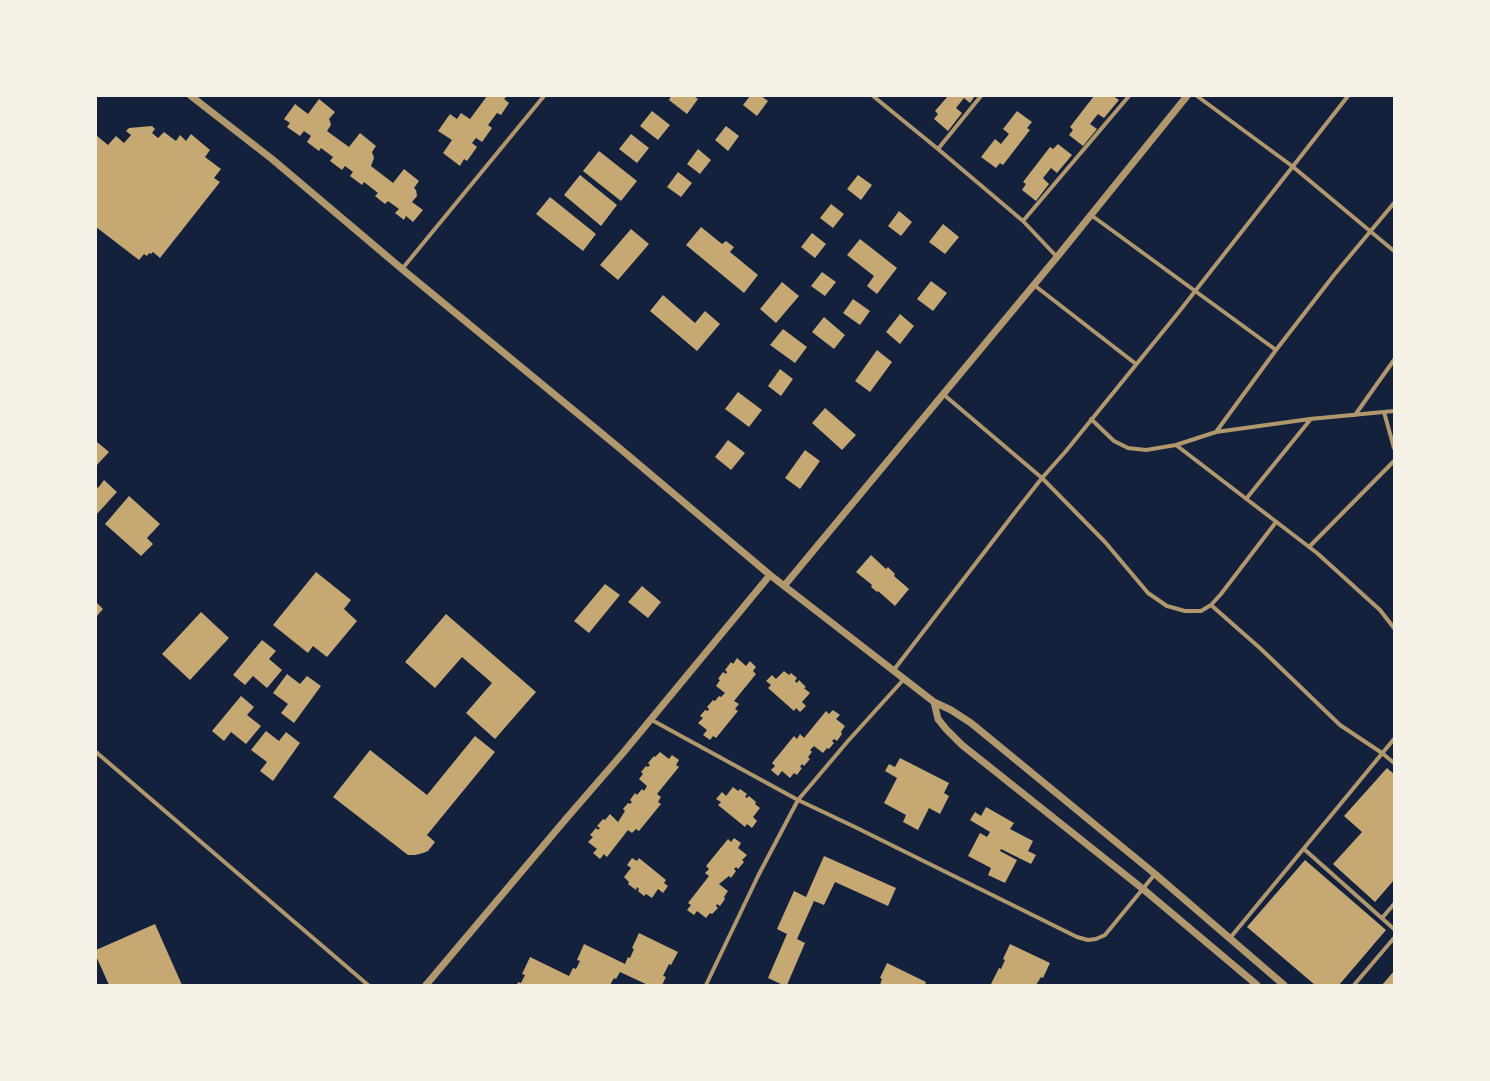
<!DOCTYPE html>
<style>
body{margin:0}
#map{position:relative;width:1490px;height:1081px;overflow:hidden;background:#14213d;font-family:"PT Sans Narrow",sans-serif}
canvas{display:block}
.frame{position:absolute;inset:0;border:97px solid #f6f1e7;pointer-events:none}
</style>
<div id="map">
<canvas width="1490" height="1081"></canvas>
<div class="frame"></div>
</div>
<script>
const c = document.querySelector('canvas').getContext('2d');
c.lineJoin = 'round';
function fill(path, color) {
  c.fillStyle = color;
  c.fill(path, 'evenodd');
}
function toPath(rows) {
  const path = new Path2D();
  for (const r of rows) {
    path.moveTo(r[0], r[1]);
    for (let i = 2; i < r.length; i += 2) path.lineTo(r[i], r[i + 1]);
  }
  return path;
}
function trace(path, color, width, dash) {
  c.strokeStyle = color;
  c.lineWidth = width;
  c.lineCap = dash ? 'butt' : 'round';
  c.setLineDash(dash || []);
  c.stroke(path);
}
fill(toPath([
 [487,96,507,96,504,99,509,103,501,115,497,113,488,125,492,128,482,142,476,138,472,143,477,147,467,161,464,159,460,166,443,153,452,140,438,131,450,114,457,119,461,113,470,119],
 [671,96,694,96,698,99,687,114,669,100],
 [750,96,761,96,768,101,757,116,743,105],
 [948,96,975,96,970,103,964,98,956,108,962,113,948,131,934,119,938,114,935,111],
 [1094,96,1113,96,1119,100,1104,118,1098,114,1090,124,1097,129,1083,146,1069,135,1073,130,1070,127],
 [319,99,335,112,329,119,330,121,331,125,327,131,349,147,360,133,376,146,372,152,374,158,371,166,393,183,404,169,419,181,414,188,416,190,417,196,412,202,423,210,413,222,406,216,404,220,395,213,399,209,388,201,385,204,375,196,378,193,364,182,362,185,350,176,353,172,345,166,342,170,330,161,333,157,321,148,319,151,307,142,311,136,304,131,300,136,287,127,290,123,284,119,295,104,308,114],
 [652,111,670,125,658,140,640,126],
 [1017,111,1032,122,1027,128,1030,130,1003,165,1000,163,996,168,981,157,995,139,1001,144,1009,134,1003,129],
 [152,126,155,129,152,133,158,138,164,132,176,141,180,135,186,141,191,134,210,150,205,157,221,169,214,178,220,182,160,258,153,252,151,254,149,253,147,256,144,254,139,260,96,227,96,135,108,145,116,136,124,143,131,135,126,131,129,128],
 [726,126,739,136,728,151,715,140],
 [631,134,649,148,637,163,619,149],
 [1058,144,1072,155,1057,173,1051,168,1043,178,1049,184,1036,201,1022,190,1026,184,1023,182,1050,147,1053,149],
 [698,149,711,160,700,174,687,164],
 [599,151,637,181,621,201,583,171],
 [678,172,692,183,681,197,667,187],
 [580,175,617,205,601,226,564,195],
 [858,175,872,185,861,200,847,189],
 [550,197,596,234,583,251,536,214],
 [831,204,844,214,833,228,820,218],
 [899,211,912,222,901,236,888,226],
 [943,224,959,237,945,254,929,242],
 [701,227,722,244,726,241,734,247,730,252,758,275,744,293,686,245],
 [631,229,649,244,618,280,600,265],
 [812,233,826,244,815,258,801,247],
 [860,239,897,268,877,294,867,286,874,276,847,255],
 [822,272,836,282,825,296,811,286],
 [931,281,947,293,933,311,917,299],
 [782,282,799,296,776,323,760,309],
 [663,295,695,323,705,311,720,324,697,351,650,311],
 [853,299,870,311,860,325,843,313],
 [900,314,914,326,900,344,886,332],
 [824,317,845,335,834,349,812,332],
 [783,329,807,347,795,363,770,345],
 [877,350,892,362,870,392,855,381],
 [780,369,793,379,781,396,768,386],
 [738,392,762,410,749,427,725,409],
 [825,408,856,435,842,450,812,423],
 [728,440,745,453,731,470,715,457],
 [97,442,109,452,96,466,96,443],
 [805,450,820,461,800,489,785,478],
 [104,480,117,492,96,515,96,486,98,488],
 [129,496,160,524,147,538,153,544,141,556,105,524],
 [871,555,886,569,888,567,895,574,894,576,909,589,895,606,878,591,877,592,871,587,872,585,856,572],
 [316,572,351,600,344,609,357,621,327,657,313,646,308,653,273,625],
 [605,584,620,595,589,633,574,621],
 [642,586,661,602,648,618,628,602],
 [96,602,103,609,96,617],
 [201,612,229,638,190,680,162,654],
 [446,614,536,692,495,739,466,713,492,683,462,657,435,688,405,662],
 [262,640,276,651,269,659,282,670,267,688,253,676,245,685,233,675],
 [737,658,746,666,750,661,756,667,753,671,756,674,734,701,739,704,735,709,738,711,716,738,713,736,710,740,703,735,707,730,698,723,703,718,700,716,705,710,708,711,709,709,707,707,713,700,715,701,719,696,721,697,725,693,716,686,720,680,718,679,723,672,726,674,727,672,725,670,731,662,733,664],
 [784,671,789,675,791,673,797,678,795,681,797,683,799,680,806,687,804,688,810,693,802,702,806,706,800,712,796,708,794,711,768,688,771,685,766,681,772,675,776,679],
 [287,674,300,684,307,676,321,686,294,723,281,713,288,704,273,693],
 [241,696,254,707,247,715,261,726,246,744,231,732,224,741,212,731],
 [833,710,840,715,836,719,845,726,841,732,842,734,837,741,834,739,832,741,834,743,829,749,827,748,823,753,814,746,810,750,812,752,808,757,810,759,804,766,802,764,800,767,802,768,797,775,794,773,790,778,782,771,778,776,771,770,775,766,772,763,794,736,797,739,800,734,804,738,826,711,829,714],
 [266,731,279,741,286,732,300,743,273,781,260,771,267,762,251,750],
 [475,736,495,752,427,835,435,842,428,851,423,853,415,855,408,855,333,797,370,750,427,795],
 [660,752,669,759,672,755,679,760,676,765,679,767,657,794,661,797,658,802,661,804,639,831,636,829,632,833,628,830,607,857,604,854,600,859,593,853,597,849,588,842,593,837,590,835,596,828,598,830,600,828,597,826,603,819,605,820,610,814,618,822,625,811,623,809,628,803,630,804,632,802,630,800,635,793,637,795,642,789,644,791,647,786,639,779,643,774,641,772,646,766,648,767,650,765,648,763,654,756,655,757],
 [900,758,949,783,944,793,949,796,940,814,929,808,918,830,903,822,906,815,884,803,897,778,885,771,889,764,895,767],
 [1387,768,1394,774,1394,880,1375,902,1333,864,1362,832,1344,816],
 [733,787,738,791,740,789,747,794,745,797,747,798,749,796,756,802,755,804,760,808,753,817,757,821,752,828,747,824,745,827,718,805,721,802,716,799,722,792,726,796],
 [986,807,1014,823,1010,829,1033,841,1028,851,1036,855,1031,864,1001,849,1000,851,1017,860,1005,883,988,875,991,868,968,856,980,833,987,837,990,832,970,820,975,812,981,816],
 [734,838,741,843,738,848,747,855,742,860,744,862,738,869,736,867,734,869,736,871,731,878,729,876,719,884,728,891,724,897,725,899,720,906,717,904,716,906,718,908,712,914,710,913,706,918,697,911,694,915,687,910,691,905,688,903,709,876,705,873,709,869,706,866,728,839,731,842],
 [824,856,896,888,888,906,835,882,824,905,814,901,797,939,805,943,787,985,783,985,768,978,787,934,777,929,794,891,806,897],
 [632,858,637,861,639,858,666,880,664,883,668,886,663,893,658,889,652,898,646,894,644,896,638,891,639,889,637,887,636,890,628,884,629,882,624,877,631,868,627,865],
 [1305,860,1386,930,1339,985,1315,985,1247,927],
 [155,924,182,985,109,985,96,956,96,950],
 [639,933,678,952,671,965,669,964,663,976,666,977,662,985,648,985,620,972,616,979,614,978,610,985,517,985,518,982,521,983,525,975,522,974,530,957,569,976,573,968,576,969,580,961,577,960,584,944,625,964,628,957,630,958,634,949,632,948],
 [1010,944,1050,963,1043,978,1041,977,1036,985,991,984,999,968,1001,969,1005,960,1003,959],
 [887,963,926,982,925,985,880,985,882,979,880,978],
 [1394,971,1394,985,1382,985]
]), '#c6a872');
trace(toPath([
 [873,96,938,149,1023,221,1057,257],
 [1197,96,1292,166,1394,251],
 [938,149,981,96],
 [1091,215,1276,350],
 [1023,221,1129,96],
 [402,269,544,96],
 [1034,285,1136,364],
 [943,394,1042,478,1105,542,1148,593,1167,606,1185,611,1201,611,1211,605,1221,594,1276,522],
 [1384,412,1394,448],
 [1355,415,1394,360],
 [1091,419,1114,441,1128,448,1146,450,1176,445,1216,432,1276,350,1334,275,1394,203],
 [1216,432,1310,419,1394,411],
 [1176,445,1317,553,1380,610,1394,628],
 [1246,499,1310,420],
 [1309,547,1394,461],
 [1211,605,1261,649,1340,725,1382,753,1394,763],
 [893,671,1016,511,1042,478,1066,451,1178,313,1348,96],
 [650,719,798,800,855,827,1077,937,1088,940,1096,939,1105,935,1155,874],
 [96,752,368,985],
 [1304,849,1394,929],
 [1382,918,1394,904],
 [1230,938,1394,739],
 [706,985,758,876,798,800,848,741,904,679],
 [1354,985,1394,938]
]), '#b1986c', 4);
trace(toPath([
 [191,96,272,159,402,269,617,446,770,575,934,702,951,710,971,723,1155,874,1284,985],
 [784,586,1057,257,1187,96],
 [934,702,938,719,946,729,962,745,1143,889,1257,985],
 [426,985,565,820,623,753,770,575]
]), '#b1986c', 7);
</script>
